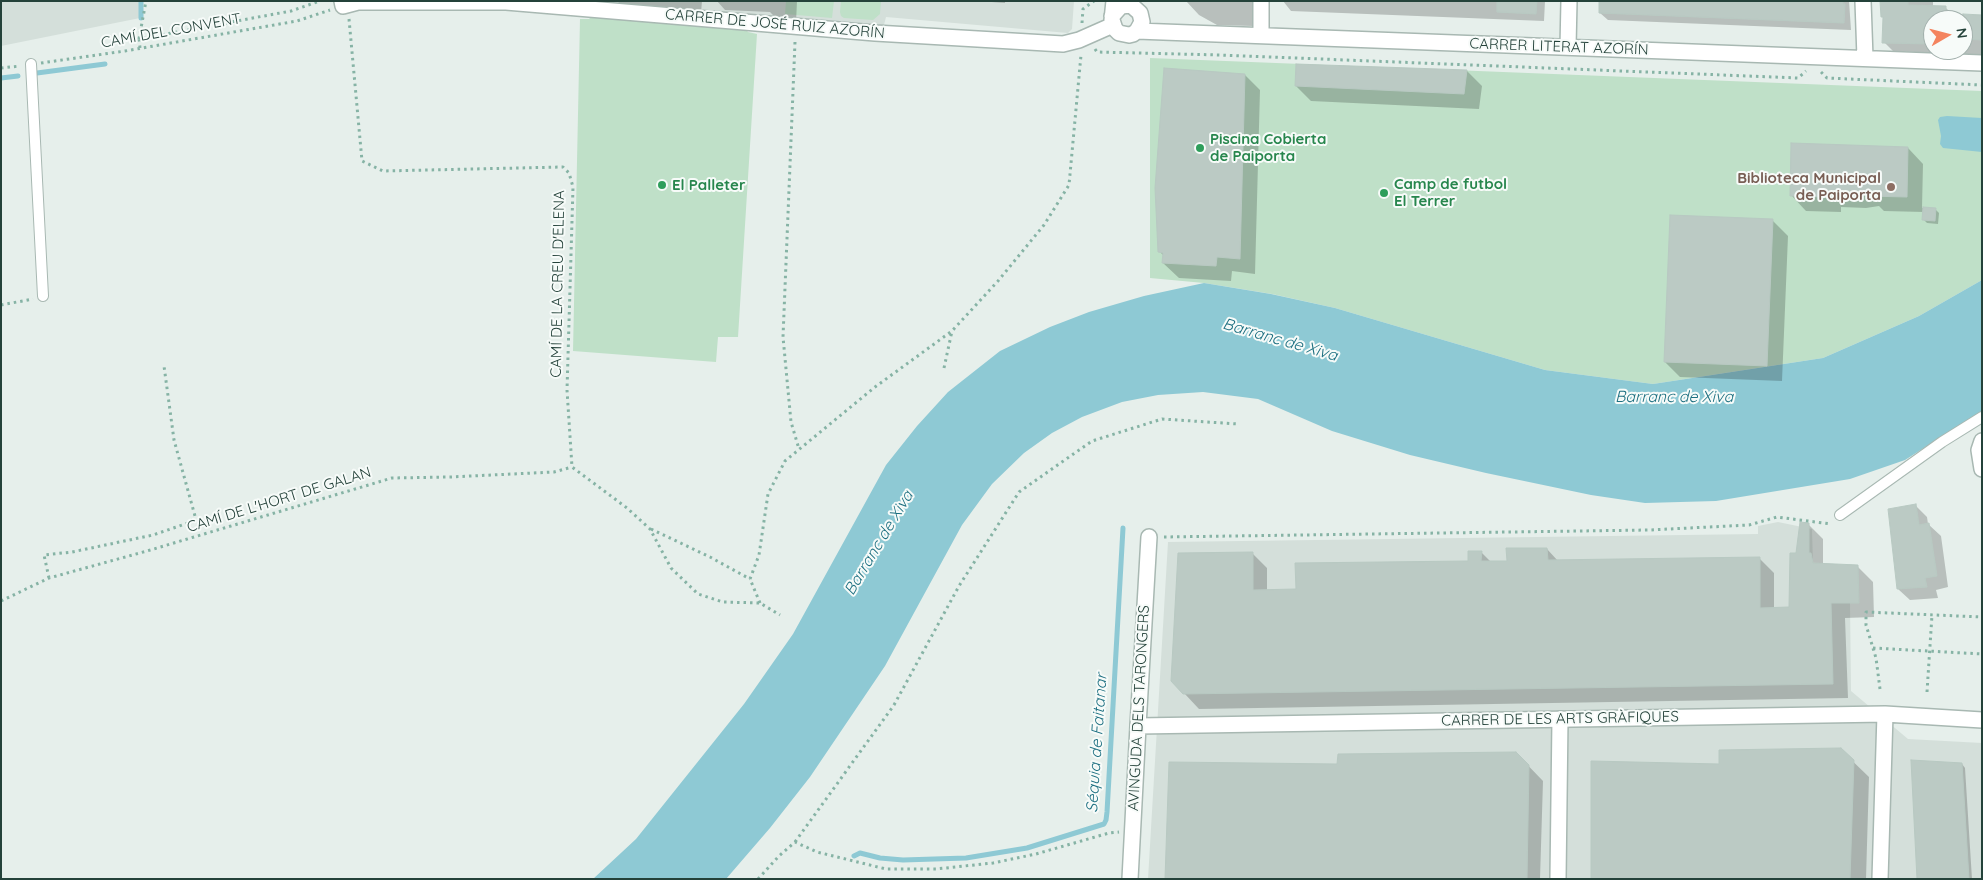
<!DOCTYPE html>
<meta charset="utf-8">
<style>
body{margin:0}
#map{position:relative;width:1983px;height:880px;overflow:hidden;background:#e6efeb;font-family:Quicksand,sans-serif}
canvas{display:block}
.frame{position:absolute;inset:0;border:2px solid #24423a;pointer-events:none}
.north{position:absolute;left:1923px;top:10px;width:50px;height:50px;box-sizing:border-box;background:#f7fbf9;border:1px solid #a3b1ad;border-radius:50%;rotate:82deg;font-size:14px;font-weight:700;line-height:20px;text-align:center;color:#24423a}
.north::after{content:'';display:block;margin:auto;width:18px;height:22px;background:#f4845f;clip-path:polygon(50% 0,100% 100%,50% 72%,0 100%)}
</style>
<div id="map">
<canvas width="1983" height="880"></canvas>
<div class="frame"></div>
<div class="north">N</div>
</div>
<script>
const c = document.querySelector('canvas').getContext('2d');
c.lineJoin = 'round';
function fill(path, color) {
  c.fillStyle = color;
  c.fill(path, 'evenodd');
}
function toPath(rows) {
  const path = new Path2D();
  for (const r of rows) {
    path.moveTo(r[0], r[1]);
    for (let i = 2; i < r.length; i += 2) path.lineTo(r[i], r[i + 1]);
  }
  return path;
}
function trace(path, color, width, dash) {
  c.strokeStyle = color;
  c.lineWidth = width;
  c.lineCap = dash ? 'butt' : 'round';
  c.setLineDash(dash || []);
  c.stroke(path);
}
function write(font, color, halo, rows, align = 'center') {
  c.font = font + ' Quicksand,sans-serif';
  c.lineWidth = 4;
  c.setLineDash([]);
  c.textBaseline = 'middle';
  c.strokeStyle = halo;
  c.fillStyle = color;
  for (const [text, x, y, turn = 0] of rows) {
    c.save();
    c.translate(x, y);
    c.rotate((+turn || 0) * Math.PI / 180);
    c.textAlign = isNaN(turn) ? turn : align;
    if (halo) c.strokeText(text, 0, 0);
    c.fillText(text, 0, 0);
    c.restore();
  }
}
fill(toPath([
 [1,1,140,1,140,18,1,46],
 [593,1,1074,1,1072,29,1068,33,886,17,884,25],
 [1778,522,1812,529,1813,563,1858,565,1859,603,1850,603,1851,691,1908,739,1982,743,1982,879,1148,879,1168,542,1758,534,1758,526]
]), '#d4dfda');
fill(toPath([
 [786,1,834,1,832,18,785,14],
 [841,1,881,1,880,14,873,20,844,18,841,16,840,12],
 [594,14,744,27,748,32,757,34,738,337,718,337,716,362,573,351,580,19,589,19],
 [1150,58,1982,91,1982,280,1919,316,1823,358,1653,384,1545,370,1335,308,1272,294,1204,283,1150,278]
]), '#bfe0c8');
fill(toPath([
 [1947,116,1982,118,1982,152,1943,148,1940,144,1941,136,1938,120,1940,117],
 [1982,280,1982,411,1905,460,1850,479,1716,501,1645,503,1591,495,1486,473,1410,455,1332,431,1258,399,1203,392,1158,395,1122,402,1082,417,1052,433,1024,453,992,484,962,525,885,666,810,777,770,828,726,879,593,879,636,839,744,704,793,634,886,465,917,426,948,392,1000,351,1050,327,1089,312,1144,296,1204,283,1271,294,1335,308,1545,370,1653,384,1823,358,1919,316]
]), '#8ec9d4');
fill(toPath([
 [617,1,702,1,701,13,625,9],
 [717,1,797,1,796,23,779,21,770,12,725,10],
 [978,1,1005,1,1005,3],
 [1186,1,1254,1,1253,26,1217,25,1199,15],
 [1283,1,1545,1,1544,21,1291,11],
 [1600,1,1849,1,1851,30,1608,20,1600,13],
 [1882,1,1933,1,1933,7,1945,7,1952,14,1982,16,1982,55,1893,51,1884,42,1884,18,1882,16],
 [1933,20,1963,20,1963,50,1933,50],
 [1467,71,1482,86,1479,109,1311,101,1296,86],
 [1245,75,1260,90,1255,274,1232,271,1231,281,1179,278,1163,263,1164,256,1159,251],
 [1908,148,1923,164,1922,208,1935,209,1939,213,1938,224,1927,223,1923,219,1924,212,1884,211,1879,206,1866,208,1841,207,1841,212,1806,211,1791,195],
 [1772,220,1788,236,1782,381,1680,377,1665,362],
 [1915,505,1927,517,1928,524,1941,536,1948,587,1936,590,1938,598,1910,600,1898,589],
 [1808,524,1823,539,1823,565,1858,567,1873,582,1874,617,1845,618,1848,698,1199,709,1184,693,1252,553,1267,568,1267,591,1297,590,1469,563,1481,552,1491,562,1508,562,1547,549,1558,561,1759,558,1774,573,1774,609,1790,609,1797,554],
 [1840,749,1869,777,1866,879,1591,879,1720,765],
 [1516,753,1543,781,1540,879,1166,879,1338,765],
 [1962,764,1965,768,1972,879,1919,879]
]), '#0003');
trace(toPath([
 [141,1,141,18],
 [37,73,105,64],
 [1,78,18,76],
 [854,856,860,853,880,858,903,860,966,858,1027,848,1104,824,1106,820,1107,812,1123,528]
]), '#8ec9d4', 5);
const building = toPath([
 [1497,1,1537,1,1536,14,1497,12,1497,1],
 [1599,1,1843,1,1843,4,1845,4,1844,23,1599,13,1599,1],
 [1880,1,1908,1,1908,5,1946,6,1946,20,1933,20,1933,44,1882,43,1883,17,1881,17,1880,1],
 [1963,14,1982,15,1982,40,1963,39,1963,14],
 [1296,64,1467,70,1464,94,1295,86,1296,64],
 [1164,68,1245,74,1240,259,1217,257,1216,266,1162,263,1163,253,1158,252,1155,188,1164,68],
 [1791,143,1908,147,1907,197,1867,196,1867,191,1850,193,1826,192,1826,197,1790,196,1791,143],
 [1923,207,1936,208,1935,221,1922,220,1923,207],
 [1670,215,1773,219,1767,366,1664,362,1670,215],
 [1916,504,1919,525,1929,523,1937,576,1925,578,1927,587,1897,589,1888,509,1916,504],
 [1800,522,1809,523,1809,553,1811,553,1813,563,1858,565,1859,603,1831,603,1833,684,1183,694,1171,681,1178,553,1253,552,1253,590,1296,589,1295,563,1468,561,1468,551,1482,551,1481,561,1507,561,1506,548,1547,548,1548,560,1760,557,1760,608,1789,607,1790,553,1796,553,1800,522],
 [1841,748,1854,760,1850,879,1591,879,1591,761,1719,764,1719,750,1841,748],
 [1516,752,1529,765,1527,879,1165,879,1169,762,1337,764,1338,754,1516,752],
 [1911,760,1962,763,1969,879,1917,879,1911,760]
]);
fill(building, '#bbcac4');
trace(building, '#b8c9c2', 1);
const service = toPath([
 [31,64,43,296],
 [1840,515,1942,442,1982,417]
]);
const minor = toPath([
 [342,1,343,6,358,2,506,2,875,33,1063,44,1079,40,1113,25],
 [1261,1,1261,35],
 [1863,1,1865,58],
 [1112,16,1121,6,1131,5,1140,13,1142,22,1137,31,1133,34,1129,35,1119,33,1115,29,1112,20,1114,1],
 [1137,31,1982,63],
 [1568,47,1569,1],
 [1982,441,1979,450,1982,469],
 [1138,726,1149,537],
 [1558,879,1560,719]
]);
const tertiary = toPath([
 [1130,879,1138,726,1885,714,1982,720],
 [1880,879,1885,714]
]);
trace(service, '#a8b8b2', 12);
trace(minor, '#a8b8b2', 18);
trace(tertiary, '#a8b8b2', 18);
trace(toPath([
 [349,19,362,161,383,171,563,167,569,173,573,187,567,390,572,467,627,508,650,529,671,568,698,594,723,602,760,603,780,615],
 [1082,23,1083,9,1094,1],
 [139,39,146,1],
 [795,42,783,337,791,422,799,449],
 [140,48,139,39,291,11,320,1],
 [1095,49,1097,52,1220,55,1798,78,1806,71],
 [41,63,125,51,297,21,330,10],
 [1,68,20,66],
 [1821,72,1827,78,1982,85],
 [1,305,33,299],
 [944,368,952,331],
 [651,529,710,557,750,579],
 [1164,537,1649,530,1749,525,1777,517,1831,524],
 [49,578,44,555,72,552,153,535,191,522,195,516,174,440,164,366],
 [1,601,49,578,147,551,392,478,450,477,554,472,572,467],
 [760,603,750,579,759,555,768,494,785,461,875,387,952,331,998,281,1044,225,1069,185,1081,55],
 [1873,648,1982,654],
 [1880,689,1876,658,1866,625,1866,612,1982,617],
 [1927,692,1932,615],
 [795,842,894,705,959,586,1019,492,1092,441,1162,419,1238,424],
 [758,879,779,856,795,842,817,852,886,869,936,869,993,863,1036,854,1109,833,1119,832]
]), '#86b3a5', 3, [2.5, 4]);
trace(service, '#fff', 10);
trace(minor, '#fff', 15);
trace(tertiary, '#fff', 15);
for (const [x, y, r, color] of [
 [1200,148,5,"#2e9e5b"],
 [662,185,5,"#2e9e5b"],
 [1891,187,5,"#8d6e63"],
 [1384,193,5,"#2e9e5b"]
]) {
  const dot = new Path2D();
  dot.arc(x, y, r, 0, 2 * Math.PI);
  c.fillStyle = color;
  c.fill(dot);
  trace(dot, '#f7fbf9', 2);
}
write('15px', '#24423a', '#f7fbf9', [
 ["CARRER DE JOSÉ RUIZ AZORÍN",775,24,5],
 ["CAMÍ DEL CONVENT",171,31,-10],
 ["CARRER LITERAT AZORÍN",1559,47,2],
 ["CAMÍ DE LA CREU D'ELENA",558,284,-89],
 ["CAMÍ DE L'HORT DE GALAN",279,500,-17],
 ["AVINGUDA DELS TARONGERS",1139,708,-87],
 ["CARRER DE LES ARTS GRÀFIQUES",1560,719,-1]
]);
write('bold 15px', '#27864d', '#f7fbf9', [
 ["Piscina Cobierta",1210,139],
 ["de Paiporta",1210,156],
 ["Camp de futbol",1394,184],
 ["El Terrer",1394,201],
 ["El Palleter",672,185]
], 'left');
write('bold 15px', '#785e54', '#f7fbf9', [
 ["Biblioteca Municipal",1881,178],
 ["de Paiporta",1881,195]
], 'right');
write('italic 16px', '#1c6f80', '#f7fbf9', [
 ["Barranc de Xiva",1280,340,16],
 ["Barranc de Xiva",1674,397],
 ["Barranc de Xiva",879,543,-59],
 ["Séquia de Faitanar",1097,743,-86]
]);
</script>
